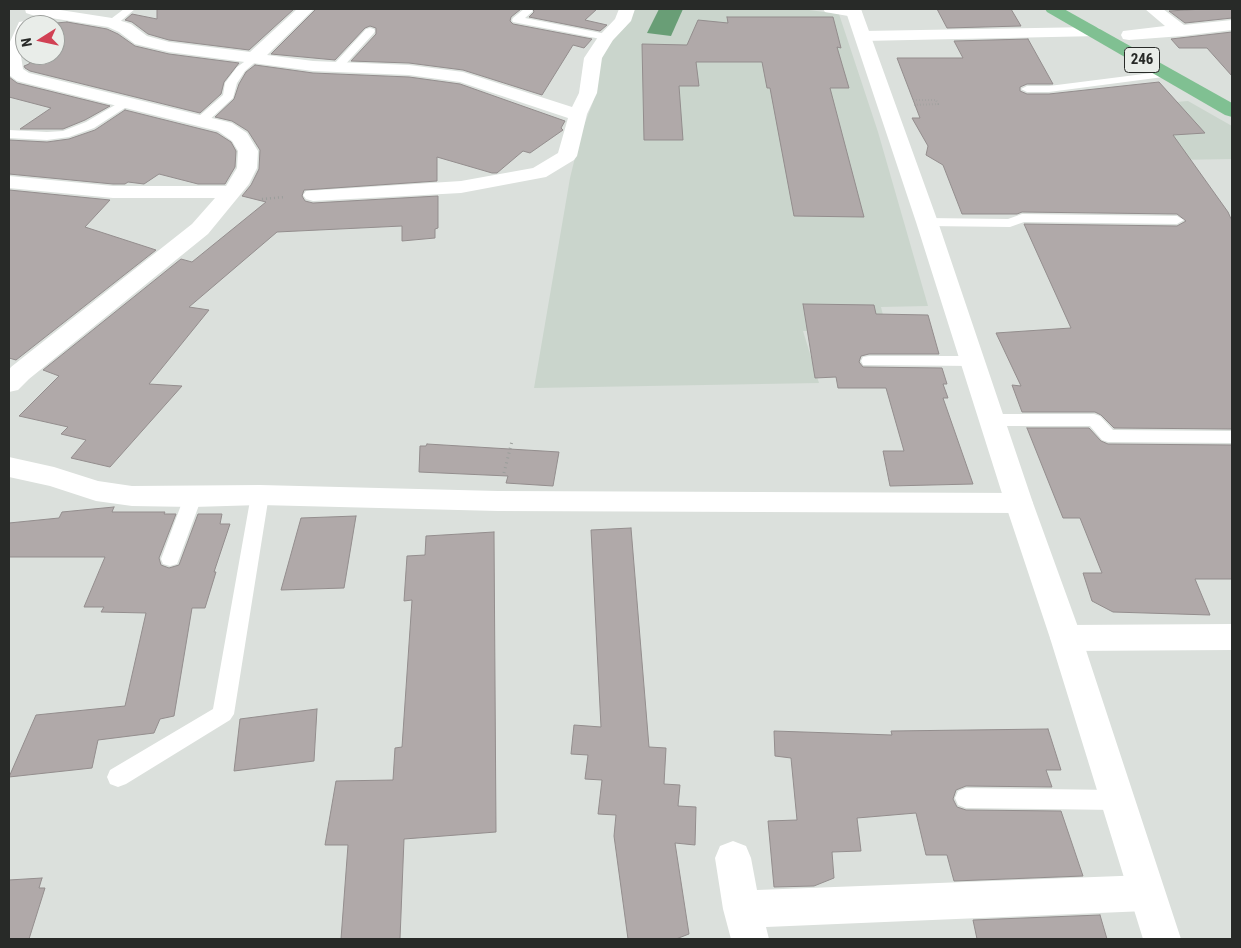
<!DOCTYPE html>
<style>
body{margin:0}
#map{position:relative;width:1241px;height:948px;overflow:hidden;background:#dbe0dc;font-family:"Roboto Condensed",sans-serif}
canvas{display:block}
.frame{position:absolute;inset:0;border:10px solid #282a28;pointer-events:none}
.north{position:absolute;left:15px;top:15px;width:50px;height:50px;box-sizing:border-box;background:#e9ede9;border:1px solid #9c9f9c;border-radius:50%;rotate:260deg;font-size:14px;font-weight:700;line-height:20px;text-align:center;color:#282a28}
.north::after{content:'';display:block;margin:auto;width:18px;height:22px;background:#d14154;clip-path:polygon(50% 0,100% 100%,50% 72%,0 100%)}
</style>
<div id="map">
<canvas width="1241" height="948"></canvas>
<div class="frame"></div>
<div class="north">N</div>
</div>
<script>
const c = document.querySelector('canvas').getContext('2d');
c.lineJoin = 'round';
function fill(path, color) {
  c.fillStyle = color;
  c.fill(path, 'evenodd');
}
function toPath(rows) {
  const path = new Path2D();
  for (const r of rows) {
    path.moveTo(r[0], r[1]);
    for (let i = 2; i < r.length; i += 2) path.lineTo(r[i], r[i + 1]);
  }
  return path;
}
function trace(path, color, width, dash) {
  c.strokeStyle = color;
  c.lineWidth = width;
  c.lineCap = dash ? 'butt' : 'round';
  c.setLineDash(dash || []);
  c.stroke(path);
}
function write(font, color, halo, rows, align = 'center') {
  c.font = font + ' "Roboto Condensed",sans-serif';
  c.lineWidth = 4;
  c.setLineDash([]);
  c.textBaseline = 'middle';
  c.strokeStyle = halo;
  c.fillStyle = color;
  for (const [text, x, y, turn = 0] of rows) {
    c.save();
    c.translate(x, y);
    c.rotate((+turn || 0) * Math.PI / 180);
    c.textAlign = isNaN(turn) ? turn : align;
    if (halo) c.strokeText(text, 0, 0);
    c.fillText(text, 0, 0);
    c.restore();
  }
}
fill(toPath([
 [635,9,802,9,839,14,878,132,928,306,881,307,887,331,803,331,819,383,534,388,570,178,581,133,593,102,597,85,596,75,604,50,626,26],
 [1188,101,1232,126,1232,159,1174,160,1115,107]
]), '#cad5cc');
fill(toPath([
 [659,9,683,9,671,36,647,33]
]), '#699e76');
const building = toPath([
 [157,9,294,9,249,50,169,40,148,34,132,22,125,20,132,14,157,19,157,9],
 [316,9,521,9,511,17,510,21,513,24,592,39,584,48,573,45,542,95,463,70,409,63,351,61,376,34,376,28,370,26,365,28,335,60,271,54,316,9],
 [533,9,597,9,585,20,607,25,600,31,529,17,534,12,533,9],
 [937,9,1011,9,1021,26,947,28,937,9],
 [1204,9,1232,9,1232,18,1185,23,1169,11,1204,9],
 [727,17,833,17,841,48,837,47,849,88,830,88,864,217,794,216,770,88,767,88,762,62,696,62,699,86,679,86,683,140,644,140,642,44,687,45,698,20,728,23,727,17],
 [67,22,107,29,118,34,135,46,169,54,239,63,224,82,221,94,200,113,30,71,25,68,24,66,29,64,33,55,55,55,55,25,46,24,67,22],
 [1232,32,1232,76,1207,48,1179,48,1171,39,1232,32],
 [1028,39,1053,84,1027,84,1020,87,1020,91,1027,94,1049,94,1159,82,1205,133,1173,135,1228,212,1232,221,1232,429,1114,428,1101,415,1095,412,1022,412,1012,385,1021,386,996,333,1071,328,1024,224,1177,226,1186,221,1177,214,1022,212,1017,214,962,214,943,165,926,155,928,146,912,118,920,118,897,58,963,58,954,41,1028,39],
 [255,65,313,73,409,77,460,84,565,121,561,128,563,130,530,153,523,151,497,173,492,173,437,157,437,181,304,190,302,196,305,201,313,203,438,196,438,228,435,229,435,238,402,241,402,226,277,232,189,307,209,310,149,384,182,386,110,467,71,458,86,440,61,434,68,427,19,416,59,376,43,370,181,259,192,262,266,202,242,196,251,185,259,169,260,150,248,131,232,121,215,117,234,99,239,84,246,72,255,65],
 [9,77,17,83,110,106,85,120,63,129,20,129,51,108,9,97,9,77],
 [125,110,217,133,231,142,236,151,235,167,225,184,198,184,159,174,144,184,128,182,125,184,113,184,9,174,9,140,47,142,69,139,95,130,125,110],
 [9,190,110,200,85,227,156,250,16,360,9,358,9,190],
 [803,304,874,305,876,314,928,315,939,354,869,354,861,356,859,362,863,367,942,368,947,384,943,384,948,398,943,398,973,484,890,486,883,451,904,451,886,388,838,388,836,377,815,378,803,304],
 [1027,428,1089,428,1101,441,1108,444,1232,445,1232,579,1195,579,1210,615,1113,612,1092,601,1083,573,1102,573,1080,518,1063,518,1027,428],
 [427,444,559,452,553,486,506,483,508,476,419,472,420,446,426,446,427,444],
 [114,507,112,512,165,512,164,514,176,514,159,558,161,565,169,568,179,565,198,514,222,514,220,524,230,524,214,572,216,572,205,608,192,608,174,716,160,719,154,733,98,740,92,768,9,777,36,715,125,706,146,613,101,612,104,607,84,607,105,557,9,557,9,523,59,518,62,512,114,507],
 [356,516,344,588,281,590,301,518,356,516],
 [631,528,649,747,666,748,664,784,680,785,678,806,696,807,695,845,675,843,689,934,676,939,628,939,614,836,616,815,598,814,602,780,585,779,588,755,571,754,574,725,601,727,591,530,631,528],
 [494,532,496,832,404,839,400,939,341,939,348,845,325,845,336,781,393,780,395,748,402,747,412,600,404,601,407,556,425,555,426,536,494,532],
 [317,709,314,761,234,771,240,719,317,709],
 [1048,729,1061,770,1046,770,1052,787,966,786,956,790,953,799,957,807,966,810,1061,811,1083,876,954,881,947,855,926,855,916,813,857,818,861,851,832,852,834,878,814,886,774,887,768,821,797,820,791,758,775,756,774,731,892,735,891,731,1048,729],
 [42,878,39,888,45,888,29,939,9,939,9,880,42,878],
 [1100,915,1107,939,977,939,973,920,1100,915]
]);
fill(building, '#b0a9a9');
trace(building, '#938d8d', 1);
trace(toPath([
 [913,100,936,100,938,104,914,105]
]), '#9a9e9b', 2, [0.5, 2.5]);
trace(toPath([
 [262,199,285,197]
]), '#9a9e9b', 2.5, [1, 3]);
trace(toPath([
 [504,473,512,441]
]), '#9a9e9b', 3, [1, 4]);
fill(toPath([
 [124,9,135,9,116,25,108,25,107,23,108,21,124,9],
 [524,9,531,9,533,11,525,18,606,34,611,37,606,40,513,22,512,20,513,18,524,9],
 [370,28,374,29,375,31,374,33,342,68,334,68,332,66,334,64,366,29,370,28],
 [254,55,260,58,245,71,237,83,233,98,206,123,198,123,196,120,198,117,223,95,225,83,237,67,254,55],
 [1167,71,1173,74,1171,76,1049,92,1027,92,1021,89,1027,86,1049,86,1167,71],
 [127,98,131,100,133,102,131,104,94,128,69,137,47,140,9,138,9,130,47,132,63,131,86,122,127,98],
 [1022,214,1177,216,1184,220,1177,224,1024,222,1010,227,927,226,920,222,927,218,1008,219,1022,214],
 [869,356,973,356,979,357,981,361,979,365,973,366,863,365,861,361,863,357,869,356],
 [993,414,1094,414,1100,416,1113,430,1232,431,1232,443,1108,442,1102,440,1090,426,993,426,987,424,985,420,987,416,993,414],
 [260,489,266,490,269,495,234,714,230,720,126,784,118,787,110,784,107,777,110,770,213,709,251,495,254,490,260,489],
 [193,491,199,492,202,497,179,559,177,564,170,566,163,564,161,559,184,497,187,492,193,491],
 [966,788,1116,790,1124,793,1127,800,1124,807,1116,810,966,808,958,805,955,798,958,791,966,788]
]), '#fff');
fill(toPath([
 [25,9,54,9,112,18,131,24,147,36,169,42,250,52,297,9,314,9,267,55,313,61,409,65,463,72,572,107,579,93,584,58,598,37,615,19,619,9,635,9,631,21,613,40,602,58,597,93,587,114,577,156,574,160,546,177,461,193,313,201,306,199,303,195,306,191,461,181,533,168,558,153,568,118,460,82,409,75,313,71,169,52,135,44,119,32,108,27,32,15,26,13,25,9],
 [823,9,860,9,862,12,860,15,854,17,825,12,823,9],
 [1145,9,1163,9,1184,25,1232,20,1232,30,1182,36,1129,40,1123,39,1121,35,1123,31,1165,26,1145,9],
 [25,21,33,25,25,25,25,46,21,56,23,69,29,73,232,123,247,133,258,151,257,168,249,184,208,234,29,379,18,390,9,392,9,370,11,367,192,224,215,198,113,198,9,188,9,176,113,186,226,186,237,168,238,151,232,141,218,131,17,81,9,75,9,44,19,22,25,21],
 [1093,27,1099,28,1101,32,1099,36,863,41,857,40,855,36,857,32,863,31,1093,27],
 [9,457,54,467,98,481,132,486,260,485,498,491,1019,493,1029,496,1033,503,1029,510,1019,513,498,511,260,505,193,507,132,506,96,501,50,486,9,477,9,457],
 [1232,624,1232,650,1066,651,1055,647,1050,638,1055,629,1066,625,1232,624],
 [733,841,746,846,751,858,757,890,1146,875,1159,880,1165,893,1159,906,1146,911,766,927,769,939,731,939,723,909,715,858,720,846,733,841]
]), '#fff');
fill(toPath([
 [845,9,861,9,938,222,1033,503,1082,638,1181,939,1143,939,1050,638,1005,503,916,222,845,9]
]), '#fff');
fill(toPath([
 [1045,9,1064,9,1232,103,1232,117,1225,115,1047,12,1045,9]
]), '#80c092');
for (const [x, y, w] of [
 [1142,60,35]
]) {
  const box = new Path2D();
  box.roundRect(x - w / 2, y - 12.5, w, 25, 4);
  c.fillStyle = '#e9ede9';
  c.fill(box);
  trace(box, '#282a28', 1);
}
write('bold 15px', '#282a28', null, [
 ["246",1142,60]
]);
</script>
